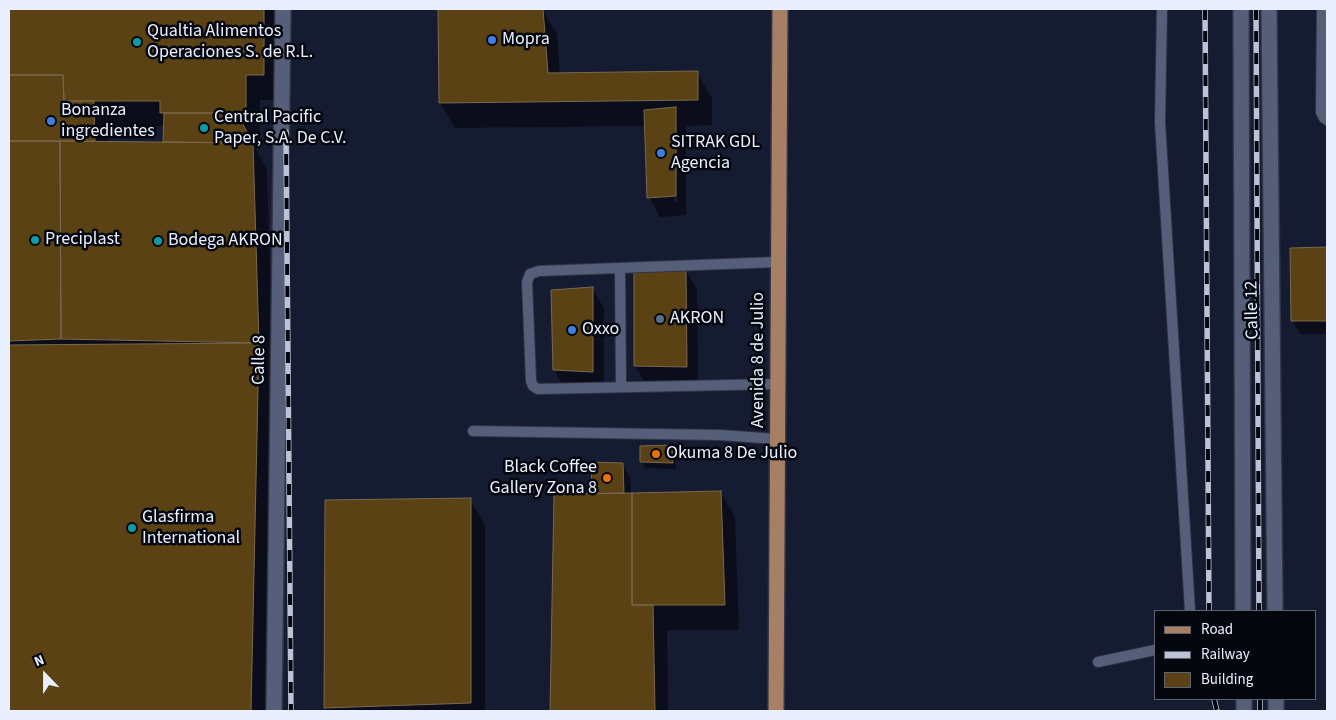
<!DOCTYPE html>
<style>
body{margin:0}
#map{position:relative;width:1336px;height:720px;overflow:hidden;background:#151b31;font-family:"Source Sans 3",sans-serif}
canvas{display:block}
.frame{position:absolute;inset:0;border:10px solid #e9effe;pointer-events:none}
.legend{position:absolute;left:1154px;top:610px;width:162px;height:90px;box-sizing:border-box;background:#05070f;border:1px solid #60646f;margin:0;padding:6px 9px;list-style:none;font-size:15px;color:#e9effe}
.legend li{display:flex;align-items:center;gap:10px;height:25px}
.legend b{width:25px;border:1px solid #60646f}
.north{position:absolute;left:20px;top:650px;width:50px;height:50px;-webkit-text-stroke:4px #05070f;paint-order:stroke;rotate:338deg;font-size:14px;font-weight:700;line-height:20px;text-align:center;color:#e9effe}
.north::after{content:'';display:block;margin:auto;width:18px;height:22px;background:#e9effe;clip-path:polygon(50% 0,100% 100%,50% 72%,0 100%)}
</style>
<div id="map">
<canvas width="1336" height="720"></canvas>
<div class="frame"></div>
<ul class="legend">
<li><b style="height:6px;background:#a77f64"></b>Road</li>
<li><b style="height:6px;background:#bdc3d4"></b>Railway</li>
<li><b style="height:14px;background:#5b4215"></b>Building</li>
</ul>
<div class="north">N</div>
</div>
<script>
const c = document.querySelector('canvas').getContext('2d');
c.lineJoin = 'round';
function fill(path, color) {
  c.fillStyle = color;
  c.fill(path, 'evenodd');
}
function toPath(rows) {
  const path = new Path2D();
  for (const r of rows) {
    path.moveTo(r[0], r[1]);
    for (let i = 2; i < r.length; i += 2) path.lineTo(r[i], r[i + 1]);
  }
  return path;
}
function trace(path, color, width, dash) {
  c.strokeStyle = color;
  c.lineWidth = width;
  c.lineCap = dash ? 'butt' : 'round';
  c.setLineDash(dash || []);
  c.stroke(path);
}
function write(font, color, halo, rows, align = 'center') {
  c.font = font + ' "Source Sans 3",sans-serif';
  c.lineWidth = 5;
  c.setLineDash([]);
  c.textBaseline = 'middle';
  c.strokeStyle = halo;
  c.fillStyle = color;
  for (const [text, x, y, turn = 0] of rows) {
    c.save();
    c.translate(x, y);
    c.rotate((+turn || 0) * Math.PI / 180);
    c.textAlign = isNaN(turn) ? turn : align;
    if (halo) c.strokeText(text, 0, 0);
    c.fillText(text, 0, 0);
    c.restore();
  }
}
fill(toPath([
 [9,9,278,9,278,100,260,100,260,138,250,138,267,170,273,370,265,711,9,711],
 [108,126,165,126,165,143,108,143],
 [439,9,542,9,557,34,560,74,697,73,712,98,712,125,686,126,686,215,660,217,649,197,646,126,455,128,440,103],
 [675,127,677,127,677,202,674,202],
 [1292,249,1327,249,1327,334,1300,334,1292,320],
 [686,270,697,290,698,386,647,386,635,366],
 [592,288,604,308,604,391,565,389,554,370],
 [672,446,675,452,676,469,645,468,642,461],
 [623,464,630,478,631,494,720,492,735,517,739,630,667,630,668,711,551,711,556,496,592,495],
 [470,500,485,525,485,711,327,711,325,708]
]), '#0007');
const building = toPath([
 [9,9,264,9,264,75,246,75,246,113,160,113,160,101,64,101,63,75,9,75,9,9],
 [438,9,543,9,548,73,698,71,698,100,439,103,438,9],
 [9,75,63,75,64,101,94,101,95,141,9,141,9,75],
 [676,107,676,196,647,198,644,110,676,107],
 [164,113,237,113,253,143,163,142,164,113],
 [9,141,60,141,61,339,9,341,9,141],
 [60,141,253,143,259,343,61,339,60,141],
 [1327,247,1327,321,1291,321,1290,248,1327,247],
 [686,269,687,367,634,366,634,271,686,269],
 [593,287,593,372,553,370,551,290,593,287],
 [259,343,251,711,9,711,9,345,259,343],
 [672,445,673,463,640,462,640,446,672,445],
 [592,462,623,463,624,493,591,494,592,462],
 [721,491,725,605,632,605,632,493,721,491],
 [632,493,632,605,653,605,655,711,550,711,554,494,632,493],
 [471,498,471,703,324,708,325,500,471,498]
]);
fill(building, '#5b4215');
trace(building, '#79694f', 1);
const lane = toPath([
 [1162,9,1160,122,1190,611],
 [1322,9,1321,112,1324,118,1327,120],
 [620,268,621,387],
 [778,384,538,389,533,386,531,381,527,282,530,274,539,271,778,262],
 [473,431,720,435,777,439],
 [1098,662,1155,650]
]);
const street = toPath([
 [1241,9,1243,611],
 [1269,9,1275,611],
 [1244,699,1244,711],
 [1276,699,1276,711],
 [274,711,283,9]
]);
const primary = toPath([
 [776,711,780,9]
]);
trace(lane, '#313446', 12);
trace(street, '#313446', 18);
trace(primary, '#313446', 18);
trace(lane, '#565f79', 10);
trace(street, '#565f79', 15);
trace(primary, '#a77f64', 15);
const rail = toPath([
 [1205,9,1209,611],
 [1256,9,1259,611],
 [286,132,291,711],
 [1214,699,1217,711],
 [1260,699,1260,711]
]);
trace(rail, '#bdc3d4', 5.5);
trace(rail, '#05070f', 4, [11]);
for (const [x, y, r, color] of [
 [492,40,5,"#3f7fe0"],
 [137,42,5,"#0f9aa8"],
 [51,121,5,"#3f7fe0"],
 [204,128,5,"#0f9aa8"],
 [661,153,5,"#3f7fe0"],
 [35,240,5,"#0f9aa8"],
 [158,241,5,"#0f9aa8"],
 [660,319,5,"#5c6f8a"],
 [572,330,5,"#3f7fe0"],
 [656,454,5,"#e8710a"],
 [607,478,5,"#e8710a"],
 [132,528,5,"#0f9aa8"]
]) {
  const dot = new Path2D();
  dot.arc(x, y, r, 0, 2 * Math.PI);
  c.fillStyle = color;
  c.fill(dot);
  trace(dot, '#05070f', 2);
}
write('18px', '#e9effe', '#05070f', [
 ["Qualtia Alimentos",147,32],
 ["Operaciones S. de R.L.",147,53],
 ["Mopra",502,40],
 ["Bonanza",61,111],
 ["ingredientes",61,132],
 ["Central Pacific",214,118],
 ["Paper, S.A. De C.V.",214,139],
 ["SITRAK GDL",671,143],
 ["Agencia",671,164],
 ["Preciplast",45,240],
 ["Bodega AKRON",168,241],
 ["AKRON",670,319],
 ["Oxxo",582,330],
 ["Okuma 8 De Julio",666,454],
 ["Black Coffee",597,468,"right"],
 ["Gallery Zona 8",597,489,"right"],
 ["Glasfirma",142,518],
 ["International",142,539]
], 'left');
write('18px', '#e9effe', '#05070f', [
 ["Calle 12",1253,310,-91],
 ["Calle 8",260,360,-89],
 ["Avenida 8 de Julio",759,360,-90]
]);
</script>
